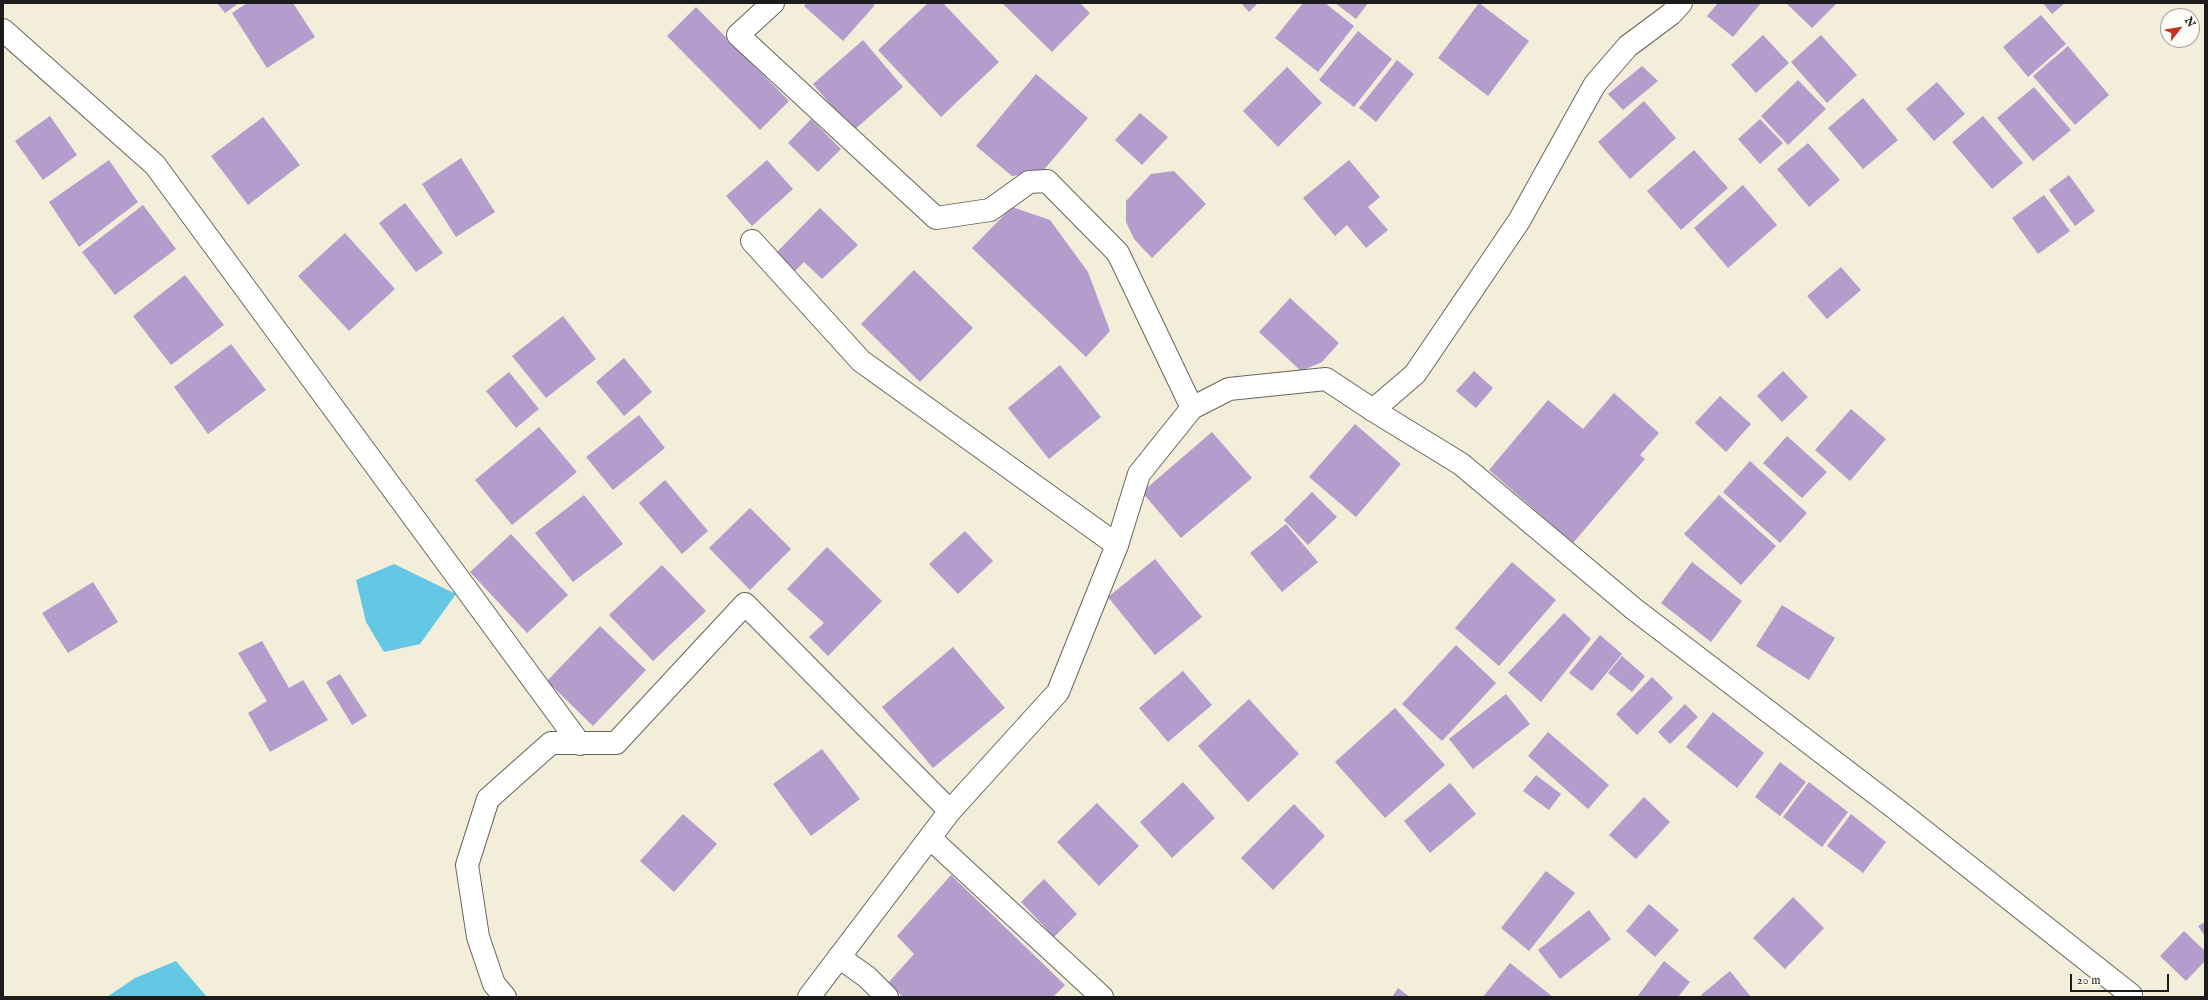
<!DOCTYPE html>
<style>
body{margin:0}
#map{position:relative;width:2208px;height:1000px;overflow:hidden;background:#f2eeda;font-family:"IM FELL English",serif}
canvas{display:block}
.frame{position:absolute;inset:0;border:4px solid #1c1c1c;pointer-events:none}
.north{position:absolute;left:2160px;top:8px;width:40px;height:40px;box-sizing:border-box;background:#fdfcf7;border:1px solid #a3a29f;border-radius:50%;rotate:59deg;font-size:11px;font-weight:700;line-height:16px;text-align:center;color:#1c1c1c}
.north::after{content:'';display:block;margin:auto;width:14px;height:18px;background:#c8321e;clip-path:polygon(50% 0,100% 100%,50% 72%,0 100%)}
.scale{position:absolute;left:2070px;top:974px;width:99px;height:18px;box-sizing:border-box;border:2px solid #1c1c1c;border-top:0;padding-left:5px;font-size:12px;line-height:14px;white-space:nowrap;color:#1c1c1c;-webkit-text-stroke:3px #fdfcf7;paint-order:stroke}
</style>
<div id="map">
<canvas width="2208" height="1000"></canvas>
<div class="frame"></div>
<div class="north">N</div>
<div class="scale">20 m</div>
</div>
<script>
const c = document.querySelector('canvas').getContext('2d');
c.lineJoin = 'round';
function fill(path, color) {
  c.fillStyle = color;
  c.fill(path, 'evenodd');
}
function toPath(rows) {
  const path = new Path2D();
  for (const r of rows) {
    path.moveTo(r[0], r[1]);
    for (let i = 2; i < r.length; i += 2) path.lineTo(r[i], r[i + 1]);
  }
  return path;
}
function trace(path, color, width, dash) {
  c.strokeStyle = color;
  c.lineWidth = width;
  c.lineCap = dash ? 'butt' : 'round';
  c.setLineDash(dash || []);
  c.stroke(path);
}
fill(toPath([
 [394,564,456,594,420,644,384,652,366,622,356,580],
 [176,961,207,997,107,997,135,978]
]), '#64c7e3');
fill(toPath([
 [217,3,239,3,225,13],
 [247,3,293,3,315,37,267,68,232,13],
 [806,3,872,3,875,5,843,41,804,6],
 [928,3,943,3,999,62,941,117,878,50],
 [1002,3,1080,3,1090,13,1052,52],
 [1241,3,1258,3,1249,12],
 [1303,3,1325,3,1354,26,1318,72,1275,38],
 [1335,3,1368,3,1356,19],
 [1479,3,1529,41,1488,96,1438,58],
 [1718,3,1761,3,1733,37,1707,16],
 [1786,3,1837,3,1812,28],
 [2043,3,2065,3,2052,14],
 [696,7,789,101,760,130,667,36],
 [2041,15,2066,44,2028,77,2003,47],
 [1358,31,1392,59,1354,107,1319,80],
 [1763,35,1789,63,1756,93,1731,65],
 [1821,35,1857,75,1827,103,1791,62],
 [863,40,903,87,853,131,813,84],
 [2068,46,2109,95,2075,125,2033,76],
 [1397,60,1414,74,1376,122,1359,108],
 [1642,66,1658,81,1623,110,1608,94],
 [1287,67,1322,103,1278,147,1243,111],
 [1036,74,1088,118,1042,172,1012,176,976,146],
 [1798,80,1826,109,1788,145,1761,116],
 [1937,82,1965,114,1934,141,1906,109],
 [2034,87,2071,130,2033,161,1997,118],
 [1863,98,1898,140,1863,169,1828,128],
 [1644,101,1676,138,1630,179,1598,142],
 [1140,113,1168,137,1142,165,1115,140],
 [50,116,77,155,43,180,15,141],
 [1983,116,2023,163,1992,189,1952,142],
 [263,117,300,165,248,205,211,156],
 [811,119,841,149,818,172,788,143],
 [1760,119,1783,143,1760,164,1738,139],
 [1808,143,1840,180,1809,207,1777,169],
 [1694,150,1728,188,1681,230,1647,191],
 [461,158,495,212,456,237,422,184],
 [109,160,138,202,79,247,49,202],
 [767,160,793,189,752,226,726,196],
 [1349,160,1380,197,1368,207,1388,230,1366,248,1347,225,1335,236,1303,198],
 [1174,171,1206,204,1152,258,1134,239,1126,222,1126,201,1151,174],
 [2069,175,2095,211,2075,226,2049,190],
 [1743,185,1777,225,1728,268,1694,228],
 [2044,195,2070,231,2038,254,2012,218],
 [405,203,443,253,416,272,379,223],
 [143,205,176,249,115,295,82,252],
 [1012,207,1050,220,1088,272,1110,331,1086,357,972,248],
 [820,208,858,245,822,279,804,262,795,271,776,253],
 [345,233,395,289,349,331,298,276],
 [1841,267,1861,290,1827,319,1807,296],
 [914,270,973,328,920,382,861,324],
 [185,275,224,325,171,365,133,316],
 [1290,298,1339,343,1322,362,1301,371,1259,332],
 [563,316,596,359,546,398,512,356],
 [231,344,266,390,208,434,174,387],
 [624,358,652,392,624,416,596,382],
 [1060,365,1101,417,1049,459,1008,408],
 [1474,371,1493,388,1476,408,1456,391],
 [1783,371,1808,397,1782,422,1757,396],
 [509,372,539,409,516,428,486,391],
 [1614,393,1659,433,1640,455,1645,459,1573,543,1489,470,1548,400,1583,429],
 [1720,396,1751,424,1726,452,1695,423],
 [1851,409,1886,439,1850,481,1815,450],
 [639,415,665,448,613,490,586,457],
 [1355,424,1401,464,1356,517,1309,477],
 [539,427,577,472,512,525,475,480],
 [1212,432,1252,478,1181,538,1142,492],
 [1787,436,1827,472,1802,498,1763,463],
 [1750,461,1807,513,1780,543,1723,492],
 [665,480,708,531,682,554,639,503],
 [1312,492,1337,517,1308,545,1284,520],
 [584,495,623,544,573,582,535,533],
 [1719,495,1776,546,1741,585,1684,534],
 [750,508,791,549,750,590,709,548],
 [1286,524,1318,562,1282,592,1250,553],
 [965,531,993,561,958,594,929,564],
 [511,534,568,595,527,633,470,572],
 [827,547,882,601,828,656,809,637,824,623,787,589],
 [1155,559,1202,617,1155,655,1108,597],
 [1512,562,1556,600,1499,666,1455,628],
 [1692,562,1742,601,1711,642,1661,603],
 [662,565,706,611,653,661,609,615],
 [93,582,118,622,68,653,42,613],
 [1782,605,1835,638,1809,680,1756,646],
 [1564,613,1591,639,1541,702,1508,673],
 [600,626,646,670,593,726,547,681],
 [1600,635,1622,654,1592,691,1569,673],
 [262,641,289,688,303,680,328,720,270,752,248,713,267,701,238,653],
 [1456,645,1496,683,1442,741,1402,704],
 [953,647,1005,708,933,768,882,707],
 [1622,656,1645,676,1632,692,1608,673],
 [1183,671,1212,705,1168,742,1139,708],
 [340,674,367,716,352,725,326,682],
 [1652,677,1673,698,1637,735,1616,714],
 [1506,694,1530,724,1473,769,1449,739],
 [1249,699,1299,754,1248,802,1198,746],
 [1685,704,1698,717,1670,744,1658,732],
 [1395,708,1445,765,1385,818,1335,762],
 [1713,712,1764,753,1737,788,1686,747],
 [1548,732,1609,785,1588,809,1528,756],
 [822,749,860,799,811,836,773,784],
 [1780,762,1806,782,1780,816,1755,797],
 [1536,775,1561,794,1549,810,1523,791],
 [1183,782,1215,818,1172,858,1140,822],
 [1809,782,1848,812,1822,847,1783,817],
 [1450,783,1476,814,1430,853,1404,821],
 [1644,797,1670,822,1636,859,1609,835],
 [1097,803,1139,846,1099,886,1057,842],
 [1294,804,1325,836,1273,890,1241,858],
 [683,814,717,844,674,892,640,861],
 [1851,814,1886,842,1863,873,1827,846],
 [1546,871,1575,893,1529,951,1501,928],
 [951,875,1065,985,1053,997,903,997,888,983,914,954,897,936],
 [1044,879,1077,914,1054,937,1021,902],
 [1793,897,1824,928,1785,969,1753,938],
 [1649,904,1679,930,1655,957,1626,931],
 [1589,910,1611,939,1560,979,1538,950],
 [2205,922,2205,936,2198,926],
 [2184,931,2205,951,2205,961,2186,981,2160,956],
 [1664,961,1690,982,1678,997,1637,997],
 [1510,963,1553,997,1483,997],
 [1730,971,1751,997,1703,997,1701,995],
 [1398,988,1410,997,1392,997]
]), '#b49ccc');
const street = toPath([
 [773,3,738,35,936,218,990,210,1029,182,1047,181,1118,253,1192,408],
 [3,30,155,165,580,744],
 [752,241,861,361,1117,545],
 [1373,410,1461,464,1634,609,1896,809,2131,995,2130,997],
 [931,839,1102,997],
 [839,957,867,977,887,997],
 [505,997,494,984,478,937,467,865,488,799,551,743,616,743,745,604,950,811]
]);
const secondary = toPath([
 [809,997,950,811,1058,692,1117,545,1139,474,1192,408,1229,389,1326,379,1373,410,1415,374,1519,221,1595,84,1628,46,1671,14,1681,3]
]);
trace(street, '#67665e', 24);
trace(secondary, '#67665e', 24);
trace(street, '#fff', 22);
trace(secondary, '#fff', 22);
</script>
